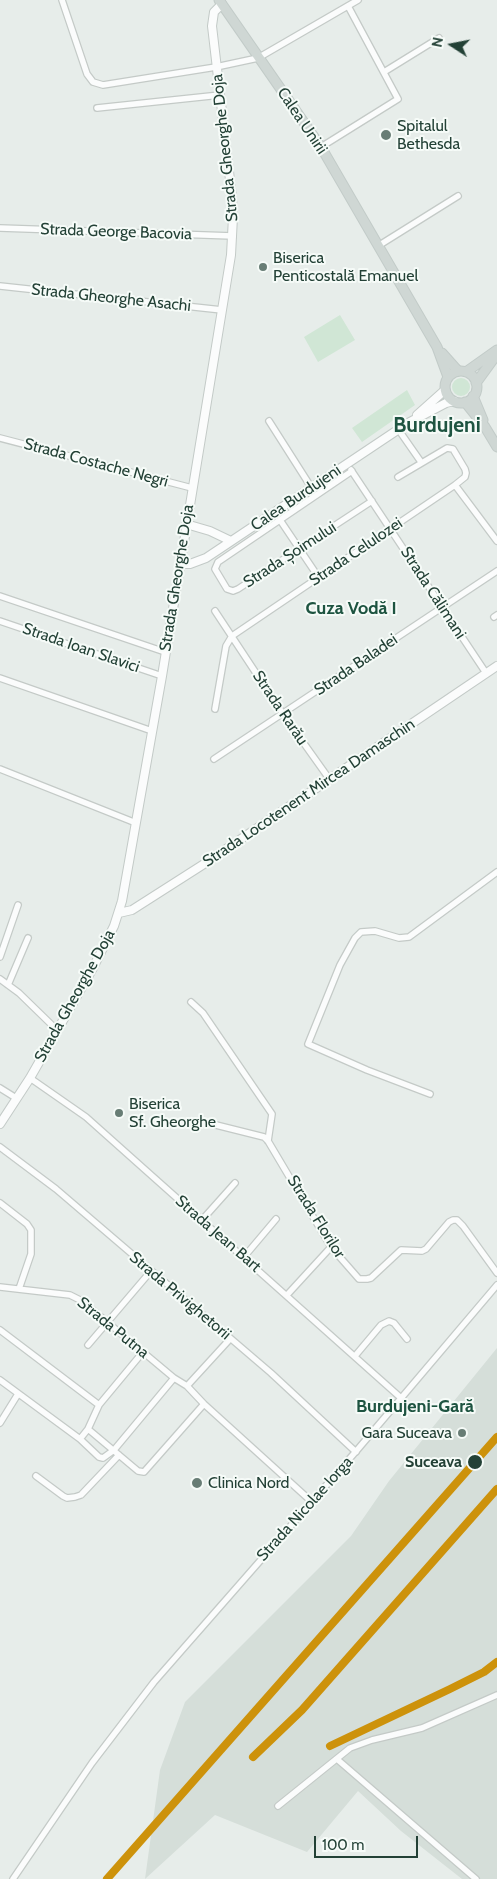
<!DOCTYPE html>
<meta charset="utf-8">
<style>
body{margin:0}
#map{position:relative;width:497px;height:1879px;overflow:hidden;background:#e7edea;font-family:Cabin,sans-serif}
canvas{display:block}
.north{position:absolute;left:427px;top:20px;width:50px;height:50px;-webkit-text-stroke:4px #f6fbf8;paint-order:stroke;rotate:281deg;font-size:14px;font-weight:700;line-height:20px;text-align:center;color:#234136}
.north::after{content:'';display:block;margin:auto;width:18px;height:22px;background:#234136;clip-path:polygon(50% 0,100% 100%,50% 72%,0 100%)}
.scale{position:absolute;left:314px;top:1836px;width:104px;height:22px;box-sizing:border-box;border:2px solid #234136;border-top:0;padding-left:6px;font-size:15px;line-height:18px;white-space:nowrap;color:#234136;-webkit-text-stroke:4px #f6fbf8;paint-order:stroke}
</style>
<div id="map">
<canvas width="497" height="1879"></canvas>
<div class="north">N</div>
<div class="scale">100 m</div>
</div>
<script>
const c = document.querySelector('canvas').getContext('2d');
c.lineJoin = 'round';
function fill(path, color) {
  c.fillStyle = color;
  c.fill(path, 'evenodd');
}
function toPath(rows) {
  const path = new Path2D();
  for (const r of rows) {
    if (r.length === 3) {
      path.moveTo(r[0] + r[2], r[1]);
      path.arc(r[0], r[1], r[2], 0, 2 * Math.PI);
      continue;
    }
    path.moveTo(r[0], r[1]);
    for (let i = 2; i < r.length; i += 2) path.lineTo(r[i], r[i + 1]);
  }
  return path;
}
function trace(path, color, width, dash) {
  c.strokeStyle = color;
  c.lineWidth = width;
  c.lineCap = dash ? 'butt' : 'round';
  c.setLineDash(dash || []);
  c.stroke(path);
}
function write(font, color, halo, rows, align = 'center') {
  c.font = font + ' Cabin,sans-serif';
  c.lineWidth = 4;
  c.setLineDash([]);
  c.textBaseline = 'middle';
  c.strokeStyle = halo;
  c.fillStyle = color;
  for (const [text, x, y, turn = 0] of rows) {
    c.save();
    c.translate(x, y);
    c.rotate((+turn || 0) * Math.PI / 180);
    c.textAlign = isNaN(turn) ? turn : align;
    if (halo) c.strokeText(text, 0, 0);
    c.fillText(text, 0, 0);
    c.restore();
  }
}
fill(toPath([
 [497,1348,497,1879,462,1879,401,1831,358,1791,307,1852,215,1815,145,1879,160,1770,185,1702,351,1536,389,1481]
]), '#d5ded9');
fill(toPath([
 [340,315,355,340,318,362,304,337],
 [461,387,9],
 [407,390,415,405,362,442,352,428]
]), '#d0e6d5');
const street = toPath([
 [62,0,87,74,93,82,103,85,216,67,258,58,358,0],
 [384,72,439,38],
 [97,108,220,95],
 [321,147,398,99,348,6],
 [0,228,233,236],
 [378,246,458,196],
 [0,286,222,310],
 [269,421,311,487],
 [398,429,421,462],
 [0,438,192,488],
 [351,470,486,673],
 [352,471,218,562,215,569,227,589,233,591,238,589,372,501],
 [455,485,497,541],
 [280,520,319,578],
 [0,596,165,652],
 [215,611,283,714,330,780],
 [494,617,497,615],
 [0,621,162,676],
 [0,678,152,731],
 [215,709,226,646,232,636,455,485,465,477,466,473,465,469,453,449,447,448,398,477],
 [214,759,497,571],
 [0,769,136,823],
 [0,957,18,905],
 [0,979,19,993,57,1030],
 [8,985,28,938],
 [191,1002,203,1013,272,1114,268,1141],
 [30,1078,86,1117,401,1398],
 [0,1088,16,1098],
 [430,1094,367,1070,308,1044,340,965,355,938,361,932,375,931,399,938,409,937,497,872],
 [216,1125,264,1137,268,1141,331,1247,359,1279,367,1279,371,1278,401,1250,422,1251,426,1249,449,1222,453,1220,457,1220,463,1226,497,1273],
 [0,1147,56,1189,271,1373,356,1452],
 [0,1203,27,1224,31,1230,31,1254,19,1289],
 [202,1220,235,1183],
 [244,1257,276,1219],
 [0,1287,70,1295,82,1301,174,1378,187,1386,204,1404,312,1502],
 [287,1295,331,1247],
 [0,1330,99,1405],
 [88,1345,151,1271],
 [355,1356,381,1325,389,1321,394,1323,407,1339],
 [0,1380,80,1439,88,1429,99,1405,143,1352],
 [187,1386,230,1339],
 [0,1423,18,1394],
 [88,1429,138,1471,144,1472,204,1404],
 [80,1439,99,1457,103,1458,114,1450,174,1378],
 [36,1476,63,1496,67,1498,75,1497,81,1495,119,1455],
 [338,1760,476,1879],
 [278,1806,350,1748,372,1740,422,1728,497,1695],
 [13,1879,92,1763,154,1682,358,1449,497,1285]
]);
const secondary = toPath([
 [417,415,445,390],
 [186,524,210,531,231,541],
 [180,564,190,564,206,558,408,423,446,403,454,401],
 [119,913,132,910,204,864,497,666],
 [0,1124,30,1078,93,968,114,926,122,901,162,676,231,255,233,217,232,197,212,26,214,12,222,4]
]);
const primary = toPath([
 [219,0,321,147,437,347,448,377],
 [442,353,458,371],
 [461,387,16],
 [466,372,497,350],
 [476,383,497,354],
 [473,396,483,420],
 [465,402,485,427,497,447]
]);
trace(street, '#c4cac7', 8);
trace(secondary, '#c3cac7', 10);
trace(primary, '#c2cbc8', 11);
trace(street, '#fbfcfc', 5.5);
trace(secondary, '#fbfcfc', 8);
trace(primary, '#cfd7d4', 9);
trace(toPath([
 [330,1746,450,1689,484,1672,497,1662],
 [253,1757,302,1710,497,1489],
 [107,1879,497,1437]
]), '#c8cdcb', 2, [10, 5]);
trace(toPath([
 [330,1746,450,1689,484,1672,497,1662],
 [253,1757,302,1710,497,1489],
 [107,1879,497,1437]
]), '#cd920b', 8);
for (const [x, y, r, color] of [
 [386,135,6,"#687d75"],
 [263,267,5,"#687d75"],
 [119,1113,5,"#687d75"],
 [462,1433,5,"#687d75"],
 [475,1462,8,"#234136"],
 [197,1483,6,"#687d75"]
]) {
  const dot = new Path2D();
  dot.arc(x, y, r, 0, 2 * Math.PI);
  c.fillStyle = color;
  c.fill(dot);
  trace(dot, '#f6fbf8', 2);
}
write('16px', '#234136', '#f6fbf8', [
 ["Calea Unirii",302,121,56],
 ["Strada Gheorghe Doja",225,148,-96],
 ["Strada George Bacovia",116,232,2],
 ["Strada Gheorghe Asachi",111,298,6],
 ["Strada Costache Negri",96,463,15],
 ["Calea Burdujeni",296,498,-34],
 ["Strada Celulozei",356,552,-34],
 ["Strada Șoimului",290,555,-33],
 ["Strada Gheorghe Doja",177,578,-81],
 ["Strada Călimani",433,593,57],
 ["Strada Ioan Slavici",81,648,19],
 ["Strada Baladei",356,665,-34],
 ["Strada Rarău",280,708,56],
 ["Strada Locotenent Mircea Damaschin",309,793,-34],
 ["Strada Gheorghe Doja",75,996,-61],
 ["Strada Florilor",316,1217,58],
 ["Strada Jean Bart",218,1234,41],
 ["Strada Privighetorii",180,1296,40],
 ["Strada Putna",113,1328,39],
 ["Strada Nicolae Iorga",305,1509,-48]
]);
write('16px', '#234136', '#f6fbf8', [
 ["Spitalul",397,126],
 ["Bethesda",397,144],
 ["Biserica",273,258],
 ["Penticostală Emanuel",273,276],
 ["Biserica",129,1104],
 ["Sf. Gheorghe",129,1122],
 ["Gara Suceava",452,1433,"right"],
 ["Clinica Nord",208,1483]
], 'left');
write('bold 16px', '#234136', '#f6fbf8', [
 ["Suceava",462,1462]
], 'right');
write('bold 18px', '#1e5441', '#f6fbf8', [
 ["Cuza Vodă I",351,609],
 ["Burdujeni-Gară",415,1407]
]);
write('bold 21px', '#1e5441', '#f6fbf8', [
 ["Burdujeni",437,426]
]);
</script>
